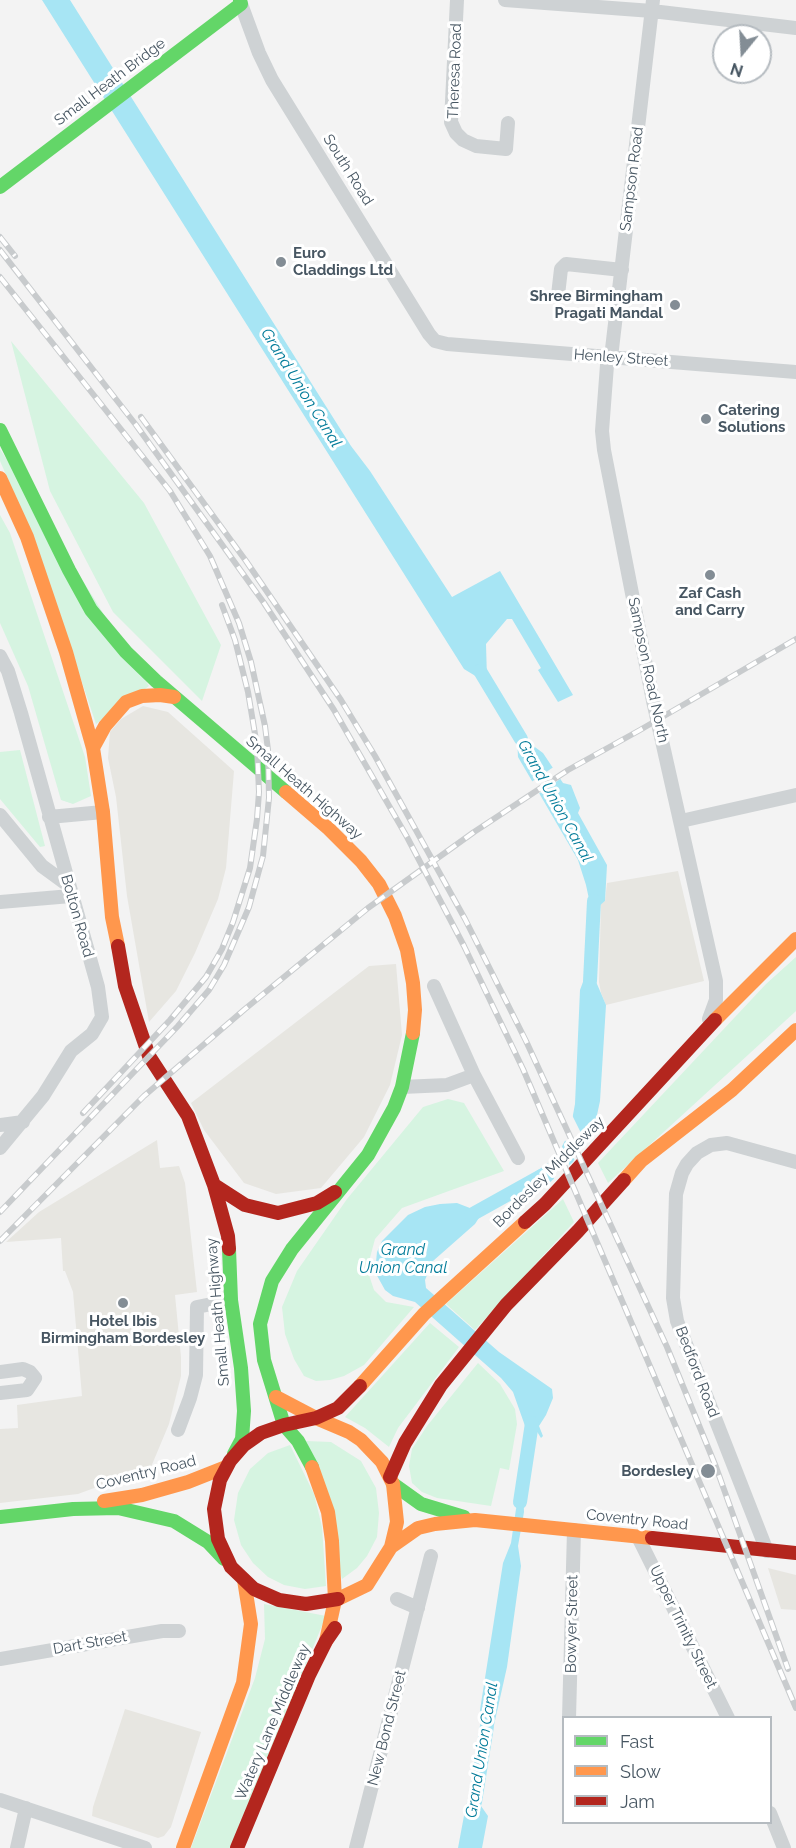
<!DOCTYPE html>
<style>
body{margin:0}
#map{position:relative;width:796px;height:1848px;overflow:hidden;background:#f3f3f3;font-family:Raleway,sans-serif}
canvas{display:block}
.legend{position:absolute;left:562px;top:1716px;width:210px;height:108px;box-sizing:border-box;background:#fff;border:2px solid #b5bbc0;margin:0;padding:8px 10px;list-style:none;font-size:18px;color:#475662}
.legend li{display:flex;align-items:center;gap:12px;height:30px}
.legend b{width:30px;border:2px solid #b5bbc0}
.north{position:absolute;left:712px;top:24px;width:60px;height:60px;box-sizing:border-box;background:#fff;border:2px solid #b5bbc0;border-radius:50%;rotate:198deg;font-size:16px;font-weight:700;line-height:24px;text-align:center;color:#475662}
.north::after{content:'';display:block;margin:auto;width:21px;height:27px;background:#838d95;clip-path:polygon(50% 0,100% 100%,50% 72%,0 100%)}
</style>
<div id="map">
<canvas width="796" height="1848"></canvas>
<ul class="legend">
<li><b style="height:8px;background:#63d668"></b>Fast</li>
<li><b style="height:8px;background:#ff974d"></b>Slow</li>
<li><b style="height:8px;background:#b3261e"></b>Jam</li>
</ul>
<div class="north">N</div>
</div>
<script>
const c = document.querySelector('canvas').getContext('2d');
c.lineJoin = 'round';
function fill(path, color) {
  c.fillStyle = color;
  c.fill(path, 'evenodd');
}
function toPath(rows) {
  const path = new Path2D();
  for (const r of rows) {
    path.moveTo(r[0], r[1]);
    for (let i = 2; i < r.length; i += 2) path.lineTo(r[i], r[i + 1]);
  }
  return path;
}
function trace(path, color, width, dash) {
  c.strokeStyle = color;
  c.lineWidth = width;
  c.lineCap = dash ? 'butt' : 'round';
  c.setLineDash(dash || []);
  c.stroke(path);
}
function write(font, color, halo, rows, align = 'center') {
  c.font = font + ' Raleway,sans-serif';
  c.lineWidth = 6;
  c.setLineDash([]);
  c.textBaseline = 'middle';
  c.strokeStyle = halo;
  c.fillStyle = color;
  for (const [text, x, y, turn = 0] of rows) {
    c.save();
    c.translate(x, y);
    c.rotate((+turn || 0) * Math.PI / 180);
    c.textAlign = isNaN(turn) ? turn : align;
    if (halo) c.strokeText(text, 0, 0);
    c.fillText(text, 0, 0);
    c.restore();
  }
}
fill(toPath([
 [143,706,168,712,234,771,226,868,218,899,195,953,176,991,149,1022,127,896,116,797,108,758,110,732,121,719],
 [678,871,704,981,606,1005,601,993,599,982,601,904,605,901,607,883],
 [396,964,402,1035,390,1085,364,1137,321,1188,276,1194,244,1183,204,1130,191,1103,369,966],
 [157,1140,160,1168,179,1166,185,1183,197,1292,175,1295,181,1357,181,1376,169,1424,151,1467,78,1494,0,1503,0,1429,18,1428,17,1405,82,1396,73,1292,65,1271,63,1271,61,1238,6,1242,39,1212],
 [768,1568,796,1575,796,1610,781,1609],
 [125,1709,201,1732,171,1827,164,1836,158,1838,92,1816,93,1807]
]), '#e7e6e1');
fill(toPath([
 [11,341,144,503,221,645,202,701,113,612,50,491],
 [0,449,149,686,96,724,33,536,0,461],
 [0,515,10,533,85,757,91,796,73,804,61,800,28,686,0,623],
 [20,750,45,846,40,847,0,799,0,752],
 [796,957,796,1011,608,1183,598,1163,766,984],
 [448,1099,464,1103,504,1171,402,1208,375,1239,367,1269,374,1290,386,1302,414,1307,364,1365,344,1376,330,1380,316,1381,304,1376,294,1359,285,1334,282,1307,297,1271,347,1199,423,1107],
 [563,1199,574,1222,475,1330,446,1304],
 [430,1323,459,1347,398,1428,389,1447,365,1428,345,1417],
 [478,1363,500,1384,515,1409,517,1424,509,1470,500,1468,491,1506,437,1498,422,1492,412,1483,409,1466,412,1449,427,1426],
 [306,1441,331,1442,361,1461,376,1488,379,1513,377,1537,367,1556,357,1568,342,1579],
 [290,1445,314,1494,322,1527,326,1586,305,1589,284,1585,268,1577,253,1563,241,1545,234,1520,238,1493,250,1469,268,1453],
 [264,1604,326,1616,230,1848,191,1848,255,1678,265,1639]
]), '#d6f4e1');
fill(toPath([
 [42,0,70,0,351,446,370,471,452,597,500,571,573,695,558,702,538,670,541,668,512,619,507,619,486,644,487,679,491,686,487,688,482,680,464,669],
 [513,725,516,725,528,742,543,753,563,783,571,785,580,808,578,813,607,865,605,901,598,907,593,918,586,885,578,860,518,757,517,737,512,727],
 [590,963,594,977,606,1005,600,1101,597,1115,590,1134,573,1162,548,1184,525,1185,535,1172,556,1158,570,1131,575,1104,580,990],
 [457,1203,475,1210,486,1207,475,1224,433,1261,425,1280,426,1288,499,1352,552,1389,553,1398,546,1415,539,1426,543,1436,541,1438,536,1430,530,1440,513,1392,501,1378,415,1302,393,1296,385,1290,375,1272,377,1252,382,1241,408,1215,425,1207,440,1204],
 [523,1484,524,1512,518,1546,521,1566,507,1667,494,1725,484,1741,480,1710,503,1563,511,1543,516,1509],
 [477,1785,481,1806,488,1816,482,1848,458,1848,466,1805]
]), '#a7e5f4');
fill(toPath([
 [555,766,563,777,537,795,530,783],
 [570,1111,587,1145,576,1163,564,1138],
 [561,1144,571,1169,556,1183,547,1161,554,1156]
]), '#f3f3f3');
trace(toPath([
 [480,671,521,739],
 [590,981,594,901],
 [471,1215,541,1176],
 [520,1502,532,1423],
 [475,1802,487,1726]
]), '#a7e5f4', 14);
trace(toPath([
 [457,0,451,122,456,133,463,140,476,146,506,149,508,123],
 [505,0,652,11,796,28],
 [653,0,612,349,607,365,602,431,604,450,653,701,716,981,716,1000,709,1019],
 [241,4,259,53,272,80,429,334,435,341,447,344,796,372],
 [558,295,561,269,566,264,622,270],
 [0,656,8,671,21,713,98,987,102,1017,92,1034,71,1051,43,1096,0,1148],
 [0,815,42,866,68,885],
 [49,817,103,812],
 [681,821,796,795],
 [0,902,71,896],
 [434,986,474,1075],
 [402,1087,447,1085,474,1075,518,1158],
 [0,1125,23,1122],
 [0,1372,23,1369,30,1372,35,1378,27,1390,0,1393],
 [178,1430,190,1398,196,1375,197,1307,231,1300],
 [638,1537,728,1718],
 [767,1551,677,1321,673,1298,676,1194,682,1173,687,1164,697,1153,711,1145,727,1143,796,1162],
 [397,1599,418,1608],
 [0,1659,162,1631,179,1631],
 [569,1718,574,1530],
 [0,1800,145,1848],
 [770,1813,784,1848],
 [17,1848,26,1808],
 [356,1848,431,1556]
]), '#ced2d4', 14);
trace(toPath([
 [0,187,241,4,240,0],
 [0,430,69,570,91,610,126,652,156,681,286,792],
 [229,1249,231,1300,241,1368,244,1411,242,1439,234,1454],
 [312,1467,298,1441,284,1425,264,1360,260,1324,272,1281,292,1249,368,1155,394,1108,402,1087,413,1033],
 [393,1484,421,1504,464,1517],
 [0,1517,73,1509,118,1508,174,1521,208,1542,224,1559]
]), '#63d668', 14);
trace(toPath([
 [0,478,27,537,66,652,93,748,103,812,112,917,118,946],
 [93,748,105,726,126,702,142,696,160,695,174,697],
 [286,792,329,829,361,861,379,884,395,916,407,950,413,983,415,1010,413,1033],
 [715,1020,796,939],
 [624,1180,641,1161,732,1090,796,1030],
 [360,1386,424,1314,525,1222],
 [276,1397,316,1418,349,1432,361,1440,382,1462,393,1484,397,1522,391,1547,367,1585,338,1599],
 [312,1467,328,1512,332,1541,335,1600,326,1641],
 [104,1501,142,1495,188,1482,226,1467],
 [391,1547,418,1528,435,1524,475,1520,652,1538],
 [183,1848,243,1683,251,1624,244,1580]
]), '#ff974d', 14);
trace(toPath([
 [118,946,125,986,149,1056,188,1116,214,1185,228,1236,229,1249],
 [214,1185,245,1205,278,1213,317,1203,335,1192],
 [525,1222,545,1204,715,1020],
 [390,1477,405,1443,441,1385,506,1305,578,1231,624,1180],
 [652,1538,796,1553],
 [338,1599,306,1604,279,1600,254,1589,231,1567,218,1539,214,1509,220,1480,230,1461,244,1445,261,1433,284,1425,316,1418,338,1408,360,1386],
 [237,1848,309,1675,326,1641,335,1628]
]), '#b3261e', 14);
const rail = toPath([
 [0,237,15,256],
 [0,250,136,425,264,603,334,710,407,837,464,946,523,1069,796,1708],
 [0,277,170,491,210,556,239,623,251,662,265,726,268,750,269,798,263,856,249,907,224,965,209,990,178,1026,0,1212],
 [141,417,246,561,341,700,375,756,465,919,526,1041,667,1347,716,1467,788,1669],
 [83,1113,170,1020,206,977,222,949,233,922,250,868,257,819,259,792,257,746,248,692,235,640,222,605],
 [0,1241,144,1096,245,1009,368,908,474,832,568,770,640,730,796,639]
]);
trace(rail, '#c8cbcd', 6);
trace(rail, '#fff', 4, [11]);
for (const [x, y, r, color] of [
 [281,262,6,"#838d95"],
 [675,305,6,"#838d95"],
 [706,419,6,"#838d95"],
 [710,575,6,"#838d95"],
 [123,1303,6,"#838d95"],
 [708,1471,8,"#838d95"]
]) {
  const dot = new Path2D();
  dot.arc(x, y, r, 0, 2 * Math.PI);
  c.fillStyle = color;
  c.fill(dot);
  trace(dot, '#fff', 2);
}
write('15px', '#475662', '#fff', [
 ["Theresa Road",455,71,-88],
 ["Small Heath Bridge",110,82,-37],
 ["South Road",348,170,58],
 ["Sampson Road",632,179,-83],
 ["Henley Street",621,358,4],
 ["Sampson Road North",648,670,78],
 ["Small Heath Highway",304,788,41],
 ["Bolton Road",77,916,74],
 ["Bordesley Middleway",549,1172,-45],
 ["Small Heath Highway",218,1312,-95],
 ["Bedford Road",697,1372,69],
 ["Coventry Road",146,1473,-14],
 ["Coventry Road",637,1520,6],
 ["Bowyer Street",572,1624,-89],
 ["Upper Trinity Street",683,1627,64],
 ["Dart Street",90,1643,-10],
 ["Watery Lane Middleway",273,1722,-67],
 ["New Bond Street",387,1728,-76]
]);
write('bold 15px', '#475662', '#fff', [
 ["Euro",293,253],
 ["Claddings Ltd",293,270],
 ["Shree Birmingham",663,296,"right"],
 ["Pragati Mandal",663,313,"right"],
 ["Catering",718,410],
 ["Solutions",718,427],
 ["Zaf Cash",710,593,"center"],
 ["and Carry",710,610,"center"],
 ["Hotel Ibis",123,1321,"center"],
 ["Birmingham Bordesley",123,1338,"center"],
 ["Bordesley",694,1471,"right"]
], 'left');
write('italic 16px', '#037c9a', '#fff', [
 ["Grand Union Canal",301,388,58],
 ["Grand Union Canal",555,801,61],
 ["Grand",403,1250],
 ["Union Canal",403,1268],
 ["Grand Union Canal",482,1750,-81]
]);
</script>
